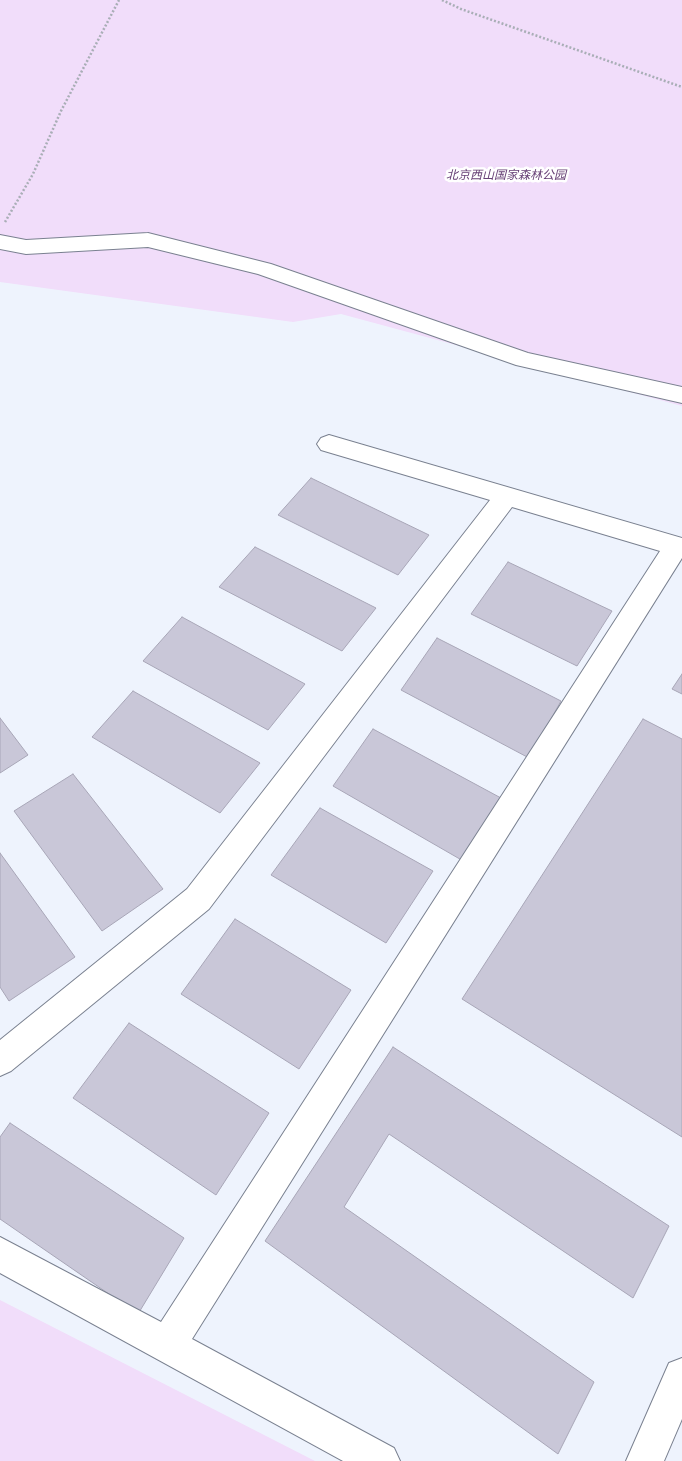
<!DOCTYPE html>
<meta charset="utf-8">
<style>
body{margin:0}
canvas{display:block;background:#eef3fd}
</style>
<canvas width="682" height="1461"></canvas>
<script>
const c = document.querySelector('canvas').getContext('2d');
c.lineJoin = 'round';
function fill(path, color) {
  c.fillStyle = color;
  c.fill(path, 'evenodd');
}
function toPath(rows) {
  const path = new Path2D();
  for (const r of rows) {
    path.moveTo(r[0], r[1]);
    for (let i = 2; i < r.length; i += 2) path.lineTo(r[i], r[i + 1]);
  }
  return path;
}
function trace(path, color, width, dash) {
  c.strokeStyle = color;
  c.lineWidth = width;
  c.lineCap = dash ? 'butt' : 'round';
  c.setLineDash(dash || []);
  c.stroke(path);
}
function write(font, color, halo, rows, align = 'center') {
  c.font = font + ' "IBM Plex Serif","Noto Sans SC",serif';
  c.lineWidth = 5;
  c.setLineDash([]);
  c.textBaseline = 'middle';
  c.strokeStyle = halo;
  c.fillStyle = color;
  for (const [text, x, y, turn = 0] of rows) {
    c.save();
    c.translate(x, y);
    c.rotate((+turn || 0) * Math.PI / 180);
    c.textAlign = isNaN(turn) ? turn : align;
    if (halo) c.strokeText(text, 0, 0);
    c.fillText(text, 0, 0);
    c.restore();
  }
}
fill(toPath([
 [0,0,682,0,682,406,341,314,293,322,0,282],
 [0,1300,315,1461,0,1461]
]), '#f1ddfa');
const building = toPath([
 [311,478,429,535,398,575,278,515,311,478],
 [255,547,376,608,342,651,219,587,255,547],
 [508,562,612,611,577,666,471,614,508,562],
 [182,617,305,684,268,730,143,661,182,617],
 [437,638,561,701,529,758,401,690,437,638],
 [682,674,682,694,672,689,682,674],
 [133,691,260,763,220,813,92,737,133,691],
 [0,718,28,755,0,773,0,718],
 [643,719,682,739,682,1137,462,999,643,719],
 [373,729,501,798,465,862,333,786,373,729],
 [73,774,163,889,102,931,14,811,73,774],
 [320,808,433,871,386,943,271,875,320,808],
 [0,853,75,957,9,1001,0,987,0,853],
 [235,919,351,990,299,1069,181,994,235,919],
 [129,1023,269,1113,216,1195,73,1098,129,1023],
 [393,1047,669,1226,633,1298,389,1134,344,1207,594,1382,558,1454,265,1241,393,1047],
 [10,1123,184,1238,138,1314,0,1219,0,1137,10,1123]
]);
fill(building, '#c9c7d8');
trace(building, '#a8a6b7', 1);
const minor = toPath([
 [148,233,271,264,528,353,682,387,682,403,516,365,258,274,148,247,26,254,0,249,0,235,26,240,148,233],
 [329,435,682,538,682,558,192,1339,394,1448,400,1461,343,1461,0,1273,0,1237,161,1322,660,551,512,507,209,909,11,1071,0,1076,0,1040,187,889,490,500,321,450,317,444,321,438,329,435],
 [682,1358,682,1419,664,1461,626,1461,669,1363,682,1358]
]);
trace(minor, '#7a8190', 2);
trace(toPath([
 [442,0,461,9,682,87],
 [5,222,33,174,61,111,119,0]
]), '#a9aeb6', 2.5, [2, 2]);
fill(minor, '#fff');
write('italic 12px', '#674176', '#fff', [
 ["北京西山国家森林公园",506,176]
]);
</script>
